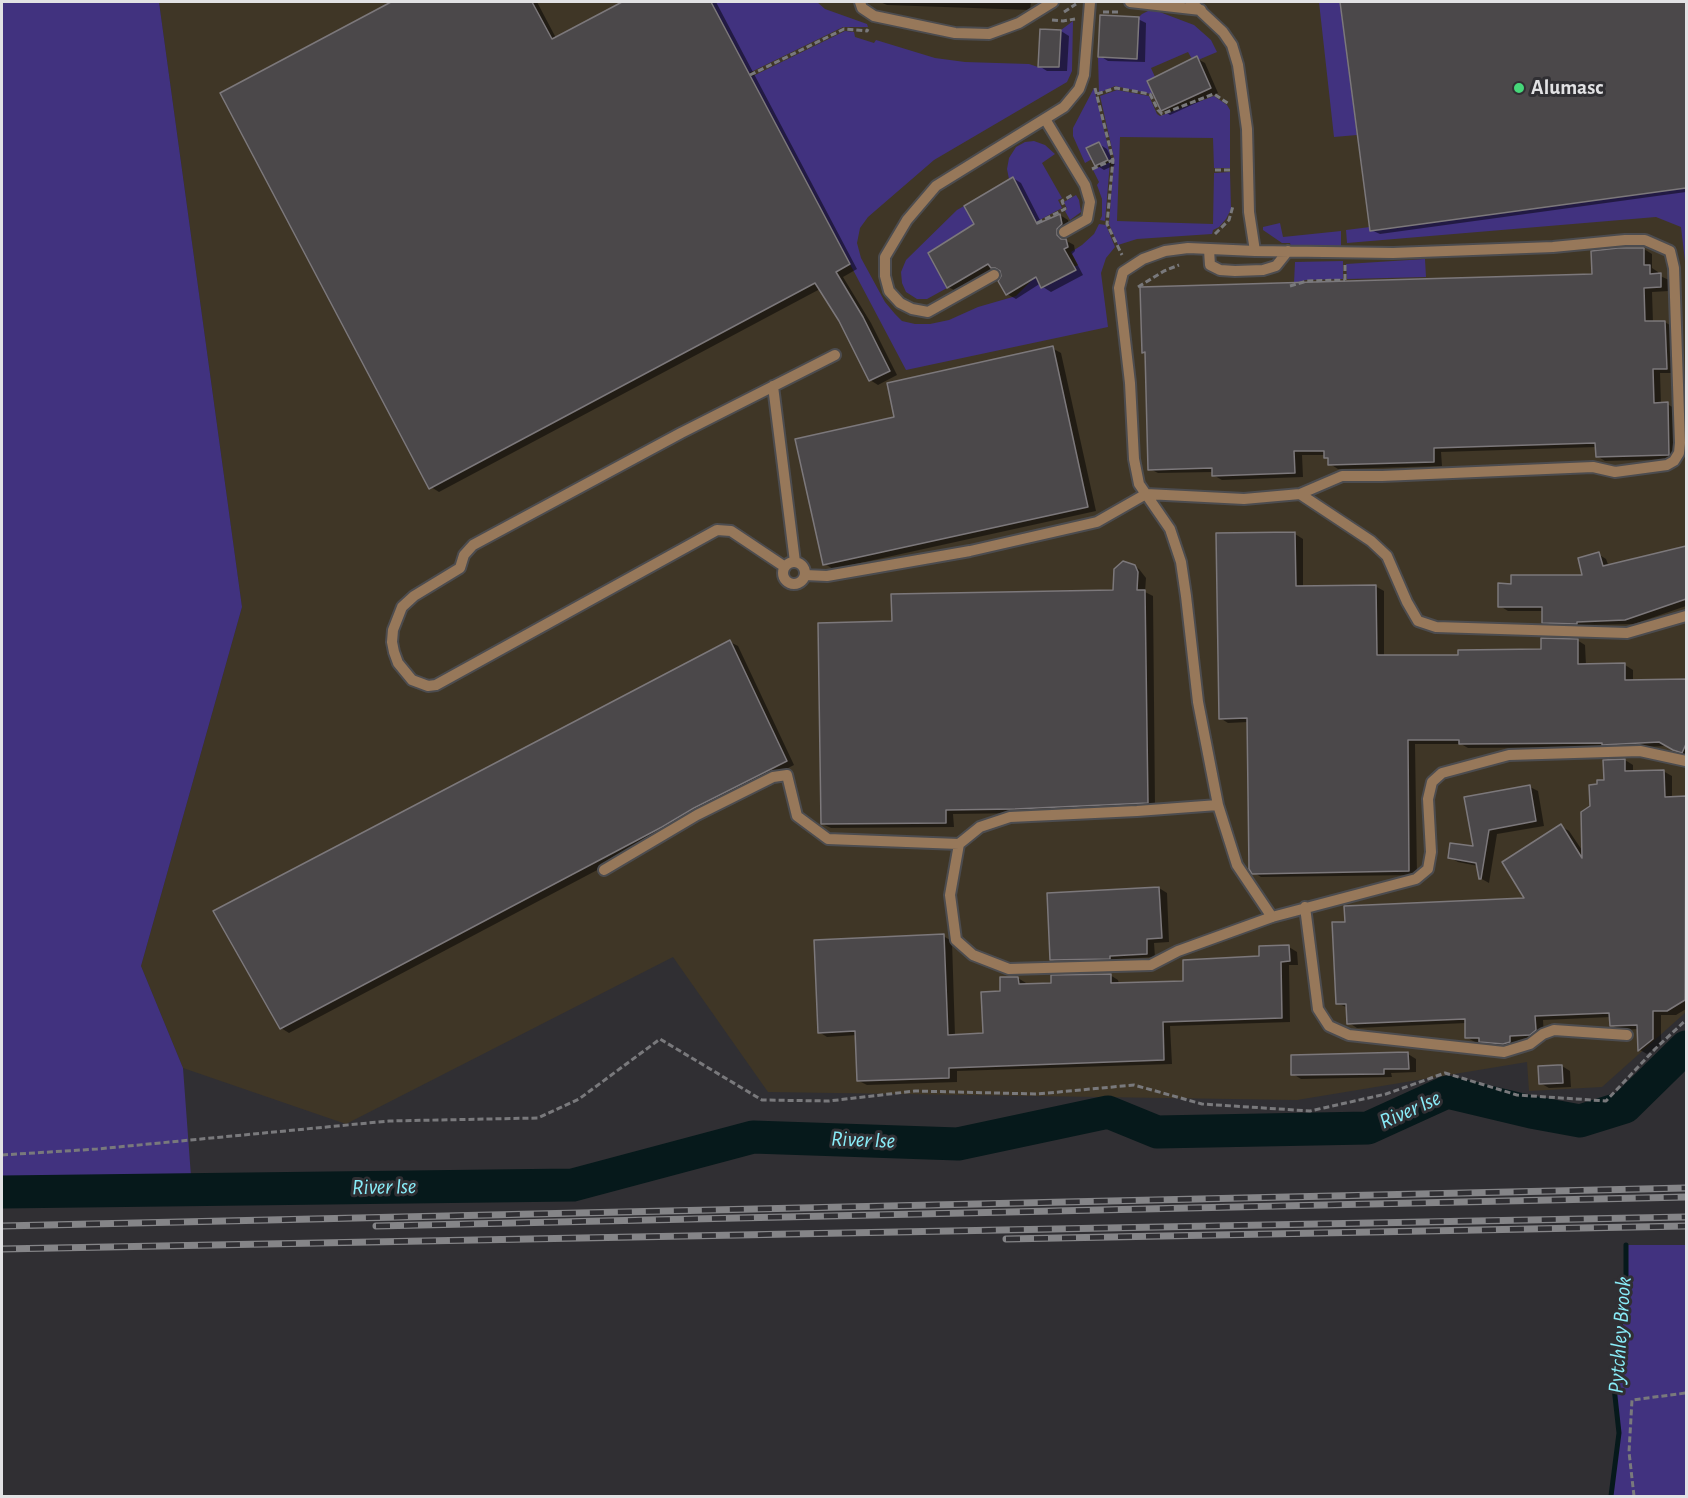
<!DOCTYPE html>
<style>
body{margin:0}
#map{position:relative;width:1688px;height:1498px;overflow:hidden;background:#302f33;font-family:"Alegreya Sans",sans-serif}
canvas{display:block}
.frame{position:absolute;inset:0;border:3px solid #e2e2e4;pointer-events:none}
</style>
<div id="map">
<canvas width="1688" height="1498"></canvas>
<div class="frame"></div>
</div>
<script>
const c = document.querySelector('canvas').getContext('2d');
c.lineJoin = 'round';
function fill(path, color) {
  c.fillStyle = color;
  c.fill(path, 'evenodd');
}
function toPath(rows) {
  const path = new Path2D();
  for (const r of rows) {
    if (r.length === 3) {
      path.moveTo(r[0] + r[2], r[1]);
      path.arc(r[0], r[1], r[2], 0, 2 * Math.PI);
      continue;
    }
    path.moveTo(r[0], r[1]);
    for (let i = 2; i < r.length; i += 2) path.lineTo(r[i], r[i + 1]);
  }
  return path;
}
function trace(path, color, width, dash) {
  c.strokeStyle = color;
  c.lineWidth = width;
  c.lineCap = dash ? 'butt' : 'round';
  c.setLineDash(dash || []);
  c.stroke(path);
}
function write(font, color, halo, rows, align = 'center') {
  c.font = font + ' "Alegreya Sans",sans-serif';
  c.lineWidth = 6;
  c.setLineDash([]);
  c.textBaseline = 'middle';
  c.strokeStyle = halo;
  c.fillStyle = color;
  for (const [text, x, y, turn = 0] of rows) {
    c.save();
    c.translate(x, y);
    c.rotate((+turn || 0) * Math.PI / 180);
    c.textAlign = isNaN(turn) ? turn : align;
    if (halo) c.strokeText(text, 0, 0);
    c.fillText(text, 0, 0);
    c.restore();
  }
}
fill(toPath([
 [159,2,1340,2,1370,231,1686,188,1686,1012,1602,1087,1529,1091,1527,1062,1297,1100,768,1092,673,957,346,1124,183,1068,141,966,242,607]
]), '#3f3626');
fill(toPath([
 [2,2,159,2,242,607,141,966,183,1068,192,1190,2,1192],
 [711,2,817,2,825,9,867,24,868,27,843,27,749,73],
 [1319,2,1340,2,1357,135,1334,137],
 [1148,11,1157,11,1194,25,1211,40,1217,52,1198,60,1196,56,1192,59,1188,52,1151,68,1155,77,1147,81,1153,93,1151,94,1115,86,1099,93,1098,57,1142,14],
 [1073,21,1072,71,1067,82,934,160,868,217,860,228,857,243,861,258,885,302,895,314,902,321,915,324,930,324,949,320,978,307,1016,296,1035,277,1042,288,1062,276,1075,270,1074,267,1078,265,1071,252,1082,245,1094,234,1099,224,1106,225,1115,247,1106,258,1101,273,1108,327,906,370,751,77,845,31,854,32,855,37,874,43,876,40,935,58,965,62,1029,64,1038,67,1058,67,1061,30],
 [1094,88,1111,159,1108,160,1099,142,1092,159,1085,163,1073,136,1073,128],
 [1117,90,1149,96,1157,114,1160,116,1214,96,1227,105,1230,110,1230,168,1214,168,1213,138,1120,137,1117,221,1213,224,1214,173,1230,172,1231,209,1226,219,1219,227,1213,230,1212,234,1137,239,1118,245,1109,224,1114,158,1100,96],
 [1034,141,1045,145,1055,154,1042,163,1062,198,1058,200,1062,208,1036,222,1013,177,1009,179,1007,169,1009,158,1016,147,1025,142],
 [1110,162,1105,221,1100,220,1102,216,1102,199,1097,185,1099,182,1093,170],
 [1686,188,1686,270,1681,227,1656,217,1347,243,1346,230,1370,227,1371,231],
 [1076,195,1079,200,1081,212,1070,220,1065,211,1067,209,1064,202],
 [964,206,974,224,928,253,947,288,927,299,917,299,906,292,902,283,901,272,906,260,957,210],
 [1280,223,1283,237,1341,231,1341,248,1291,247,1290,243,1282,243,1263,230,1263,227],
 [1425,259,1426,277,1347,279,1346,264],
 [1343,261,1343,279,1306,280,1294,283,1295,262],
 [1626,1245,1686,1245,1686,1496,1611,1496,1619,1433,1614,1387,1621,1352,1620,1312,1626,1281]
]), '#41327f');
fill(toPath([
 [394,2,537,2,556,38,625,2,716,2,857,269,843,277,871,323,897,375,878,385,870,380,840,321,820,289,439,492,431,487,222,93],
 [880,2,1031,2,1030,10,887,5],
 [1341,2,1686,2,1686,192,1380,234,1371,230],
 [1138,19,1146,23,1145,62,1108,61,1100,56],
 [1061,31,1069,36,1067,71,1047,71,1039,66],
 [1196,58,1205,63,1218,93,1170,115,1162,110],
 [1099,144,1107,149,1115,165,1104,170,1096,165],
 [1013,178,1021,183,1042,224,1060,215,1068,220,1070,229,1065,233,1065,240,1074,245,1075,251,1072,254,1083,275,1051,292,1043,287,1041,283,1016,299,1007,294,1002,272,995,269,956,291,948,287,976,225],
 [1644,249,1652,254,1652,268,1658,272,1658,275,1669,280,1669,291,1652,292,1653,323,1665,322,1673,327,1674,373,1660,373,1661,404,1667,404,1676,409,1677,459,1605,461,1597,456,1597,447,1441,452,1442,466,1338,469,1330,464,1330,460,1325,457,1325,455,1302,455,1303,477,1222,480,1213,475,1213,472,1158,473,1150,469,1146,354,1143,352,1593,275],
 [1052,348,1061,353,1096,511,833,569,825,564,896,419],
 [1295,534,1303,539,1303,587,1375,586,1384,591,1384,657,1459,657,1543,651,1577,640,1585,645,1586,665,1625,665,1633,670,1633,681,1684,681,1686,674,1686,755,1668,746,1612,748,1609,747,1468,748,1461,744,1415,744,1417,875,1261,877,1253,872,1248,722,1228,723,1220,718],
 [1686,547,1686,606,1634,624,1585,625,1585,628,1551,627,1543,622,1543,611,1508,611,1500,606,1512,585,1584,577,1598,554,1606,559,1609,567],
 [1131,564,1139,569,1146,578,1145,592,1153,596,1155,807,1025,813,953,814,954,827,831,828,822,824,893,623,1115,592],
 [730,642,738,646,794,765,702,812,671,831,289,1033,281,1028],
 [1625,760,1633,765,1633,773,1663,771,1672,776,1672,798,1686,798,1686,1009,1676,1015,1661,1015,1661,1044,1647,1054,1640,1050,1639,1029,1620,1030,1612,1025,1611,1017,1543,1020,1544,1035,1539,1039,1518,1040,1518,1046,1512,1048,1475,1042,1466,1037,1466,1023,1357,1028,1349,1023,1348,1008,1337,1003,1526,899,1561,826,1569,831,1584,853,1591,807,1606,782],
 [1530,787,1538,791,1544,826,1497,834,1489,883,1480,878,1478,866,1458,862,1449,857,1475,848,1466,798],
 [1159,888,1167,893,1169,942,1154,943,1155,957,1118,959,1118,963,1060,964,1051,959],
 [943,936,952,941,955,1036,984,1035,1002,992,1018,978,1026,983,1026,986,1053,985,1110,975,1118,980,1119,984,1185,982,1289,947,1297,952,1298,965,1289,965,1290,1022,1170,1026,1172,1064,957,1071,957,1082,867,1085,859,1081,857,1035,827,1037,819,1032],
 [1408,1054,1416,1059,1416,1072,1391,1073,1392,1077,1301,1079,1293,1074],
 [1562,1066,1570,1071,1571,1087,1549,1088,1540,1083]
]), '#0007');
trace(toPath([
 [1611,1496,1619,1433,1614,1387,1621,1352,1620,1312,1626,1281,1626,1245]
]), '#06191b', 5);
trace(toPath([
 [2,1192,573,1185,753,1137,958,1144,1108,1112,1157,1132,1368,1128,1447,1092,1531,1112,1580,1121,1625,1107,1686,1047]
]), '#06191b', 33);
const building = toPath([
 [391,2,532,2,552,39,622,2,711,2,850,264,836,272,863,317,890,371,869,381,839,321,815,283,429,489,220,93,391,2],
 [1340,2,1686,2,1686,188,1370,231,1340,2],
 [1100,15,1139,17,1137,59,1098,57,1100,15],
 [1040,29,1061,30,1059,67,1038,67,1040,29],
 [1197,56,1211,88,1161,111,1147,81,1197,56],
 [1099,142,1108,160,1095,166,1086,148,1099,142],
 [1013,177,1037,224,1060,214,1062,224,1057,229,1057,235,1061,239,1066,239,1068,247,1064,249,1076,270,1041,288,1036,277,1006,295,998,281,1001,276,1000,271,995,268,991,268,988,264,947,288,928,253,974,224,964,206,1013,177],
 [1618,248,1644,248,1644,265,1650,265,1650,274,1661,273,1661,287,1644,288,1645,321,1665,321,1667,369,1653,369,1654,403,1668,402,1669,455,1596,457,1595,443,1434,448,1434,462,1328,465,1328,458,1324,458,1324,451,1294,451,1295,473,1212,476,1212,468,1148,470,1145,352,1142,353,1140,287,1592,274,1591,251,1618,248],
 [1053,346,1088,507,823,565,795,439,894,417,887,383,1053,346],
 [1295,532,1296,586,1376,585,1377,655,1458,655,1458,650,1541,649,1541,638,1578,639,1578,664,1625,663,1625,680,1686,679,1686,744,1682,753,1673,750,1659,742,1602,745,1602,743,1459,744,1459,740,1408,740,1409,871,1252,874,1249,869,1247,718,1219,719,1216,533,1295,532],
 [1686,546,1686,599,1625,620,1577,622,1577,624,1542,623,1542,607,1498,607,1498,583,1511,584,1511,575,1582,575,1578,558,1599,552,1603,566,1686,546],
 [1123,561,1135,565,1138,572,1137,590,1145,590,1148,803,1015,809,946,810,946,823,821,824,818,623,892,621,891,594,1113,590,1114,569,1123,561],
 [730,640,787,761,694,808,662,827,280,1029,213,911,730,640],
 [1625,759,1625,771,1664,770,1665,797,1686,796,1685,1000,1667,1011,1653,1011,1653,1039,1638,1051,1637,1025,1610,1026,1609,1013,1535,1016,1536,1030,1530,1035,1510,1036,1510,1042,1503,1044,1479,1042,1479,1038,1465,1038,1465,1019,1347,1024,1346,1004,1336,1004,1332,922,1345,922,1344,906,1524,898,1502,862,1561,824,1582,858,1581,812,1590,806,1589,785,1597,784,1597,780,1604,780,1603,760,1625,759],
 [1530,785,1536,821,1489,830,1481,879,1479,879,1476,863,1448,858,1450,843,1473,846,1464,797,1530,785],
 [1159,887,1162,938,1147,939,1147,954,1110,956,1110,959,1050,960,1047,893,1159,887],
 [944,934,948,1035,983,1033,981,992,1000,991,1000,977,1018,977,1019,984,1051,983,1051,975,1111,974,1111,983,1183,981,1183,960,1259,956,1259,946,1289,945,1290,961,1281,962,1282,1018,1163,1022,1164,1060,949,1068,949,1078,857,1081,855,1031,818,1033,814,940,944,934],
 [1408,1052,1409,1069,1384,1069,1384,1074,1291,1075,1291,1055,1408,1052],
 [1558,1065,1562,1065,1563,1083,1539,1084,1538,1066,1558,1065]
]);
fill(building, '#4b484a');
trace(building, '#7c787b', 1.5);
const service = toPath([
 [860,2,862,8,874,16,955,33,989,34,1019,23,1053,2],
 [1130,2,1201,10],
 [1191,2,1223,32,1232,45,1238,65,1247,129,1249,212,1255,251,1188,248,1165,251,1143,259,1123,272,1119,288,1130,383,1134,459,1139,484,1170,529,1181,562,1186,596,1198,702,1218,805,1237,865,1272,917],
 [1045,119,1085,185,1090,202,1087,219,1064,232],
 [1209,250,1210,265,1220,270,1235,271,1263,270,1276,266,1288,251],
 [1255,251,1393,253,1553,247,1625,240,1645,240,1670,251,1674,268,1680,443,1679,453,1674,461,1667,465,1615,472,1593,467,1382,476,1342,476,1300,494],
 [994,275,928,312,912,309,900,303,889,291,885,276,885,257,907,220,936,186,1064,107,1079,89,1084,75,1090,2],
 [773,386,795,562],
 [794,573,11],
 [785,567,731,531,717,530,436,685,428,686,412,680,398,663,394,652,392,642,393,630,402,607,414,596,460,568,464,555,473,545,681,433,835,355],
 [805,575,827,576,970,551,1097,522,1146,494,1244,499,1300,494,1371,541,1387,556,1407,602,1418,621,1436,627,1627,633,1686,616],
 [1218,805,1137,811,1010,817,980,827,959,844,950,895,956,940,973,955,1009,969,1151,965,1178,951,1272,917,1416,879,1428,869,1431,852,1428,799,1432,782,1442,773,1509,755,1640,751,1686,761],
 [604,870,697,815,773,777,787,775,797,816,828,839,959,844],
 [1305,907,1318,1009,1329,1026,1349,1035,1504,1052,1530,1044,1543,1034,1554,1030,1627,1035]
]);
trace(service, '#4c4c4f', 14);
trace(toPath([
 [1064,12,1076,4],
 [1103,12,1120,12],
 [1052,20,1063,21,1075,19],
 [750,75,844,29,867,31,868,29],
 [1095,88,1113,160,1107,224,1122,255],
 [1097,94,1116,88,1150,94,1158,110,1162,114,1211,95,1214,94,1229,104],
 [1092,169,1113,160],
 [1215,170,1232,170],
 [1037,223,1065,209,1062,201,1074,194],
 [1215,234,1229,220,1233,206],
 [1345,265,1345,280],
 [1290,286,1307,281,1345,280],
 [1138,287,1164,271,1179,265],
 [2,1155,97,1149,389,1121,538,1118,579,1099,660,1039,762,1100,829,1101,915,1091,1037,1094,1134,1085,1202,1104,1310,1111,1386,1094,1445,1073,1517,1095,1606,1101,1655,1049,1686,1020],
 [1634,1496,1629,1452,1632,1400,1686,1393]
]), '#79797c', 3, [6, 3]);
trace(service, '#97785a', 10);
const rail = toPath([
 [2,1226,1686,1188],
 [376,1226,1686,1197],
 [1006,1239,1686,1226],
 [2,1249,1686,1217]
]);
trace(rail, '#858588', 7);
trace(rail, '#302f33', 4.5, [14]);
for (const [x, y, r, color] of [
 [1519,88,6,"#46d779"]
]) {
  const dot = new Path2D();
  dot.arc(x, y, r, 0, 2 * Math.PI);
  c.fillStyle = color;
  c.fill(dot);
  trace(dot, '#302f33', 2);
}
write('bold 21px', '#e2e2e4', '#302f33', [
 ["Alumasc",1531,88]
], 'left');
write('italic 22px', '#89edf9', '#302f33', [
 ["River Ise",1410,1110,-24],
 ["River Ise",863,1140,2],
 ["River Ise",384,1187,-1],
 ["Pytchley Brook",1620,1335,-86]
]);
</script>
